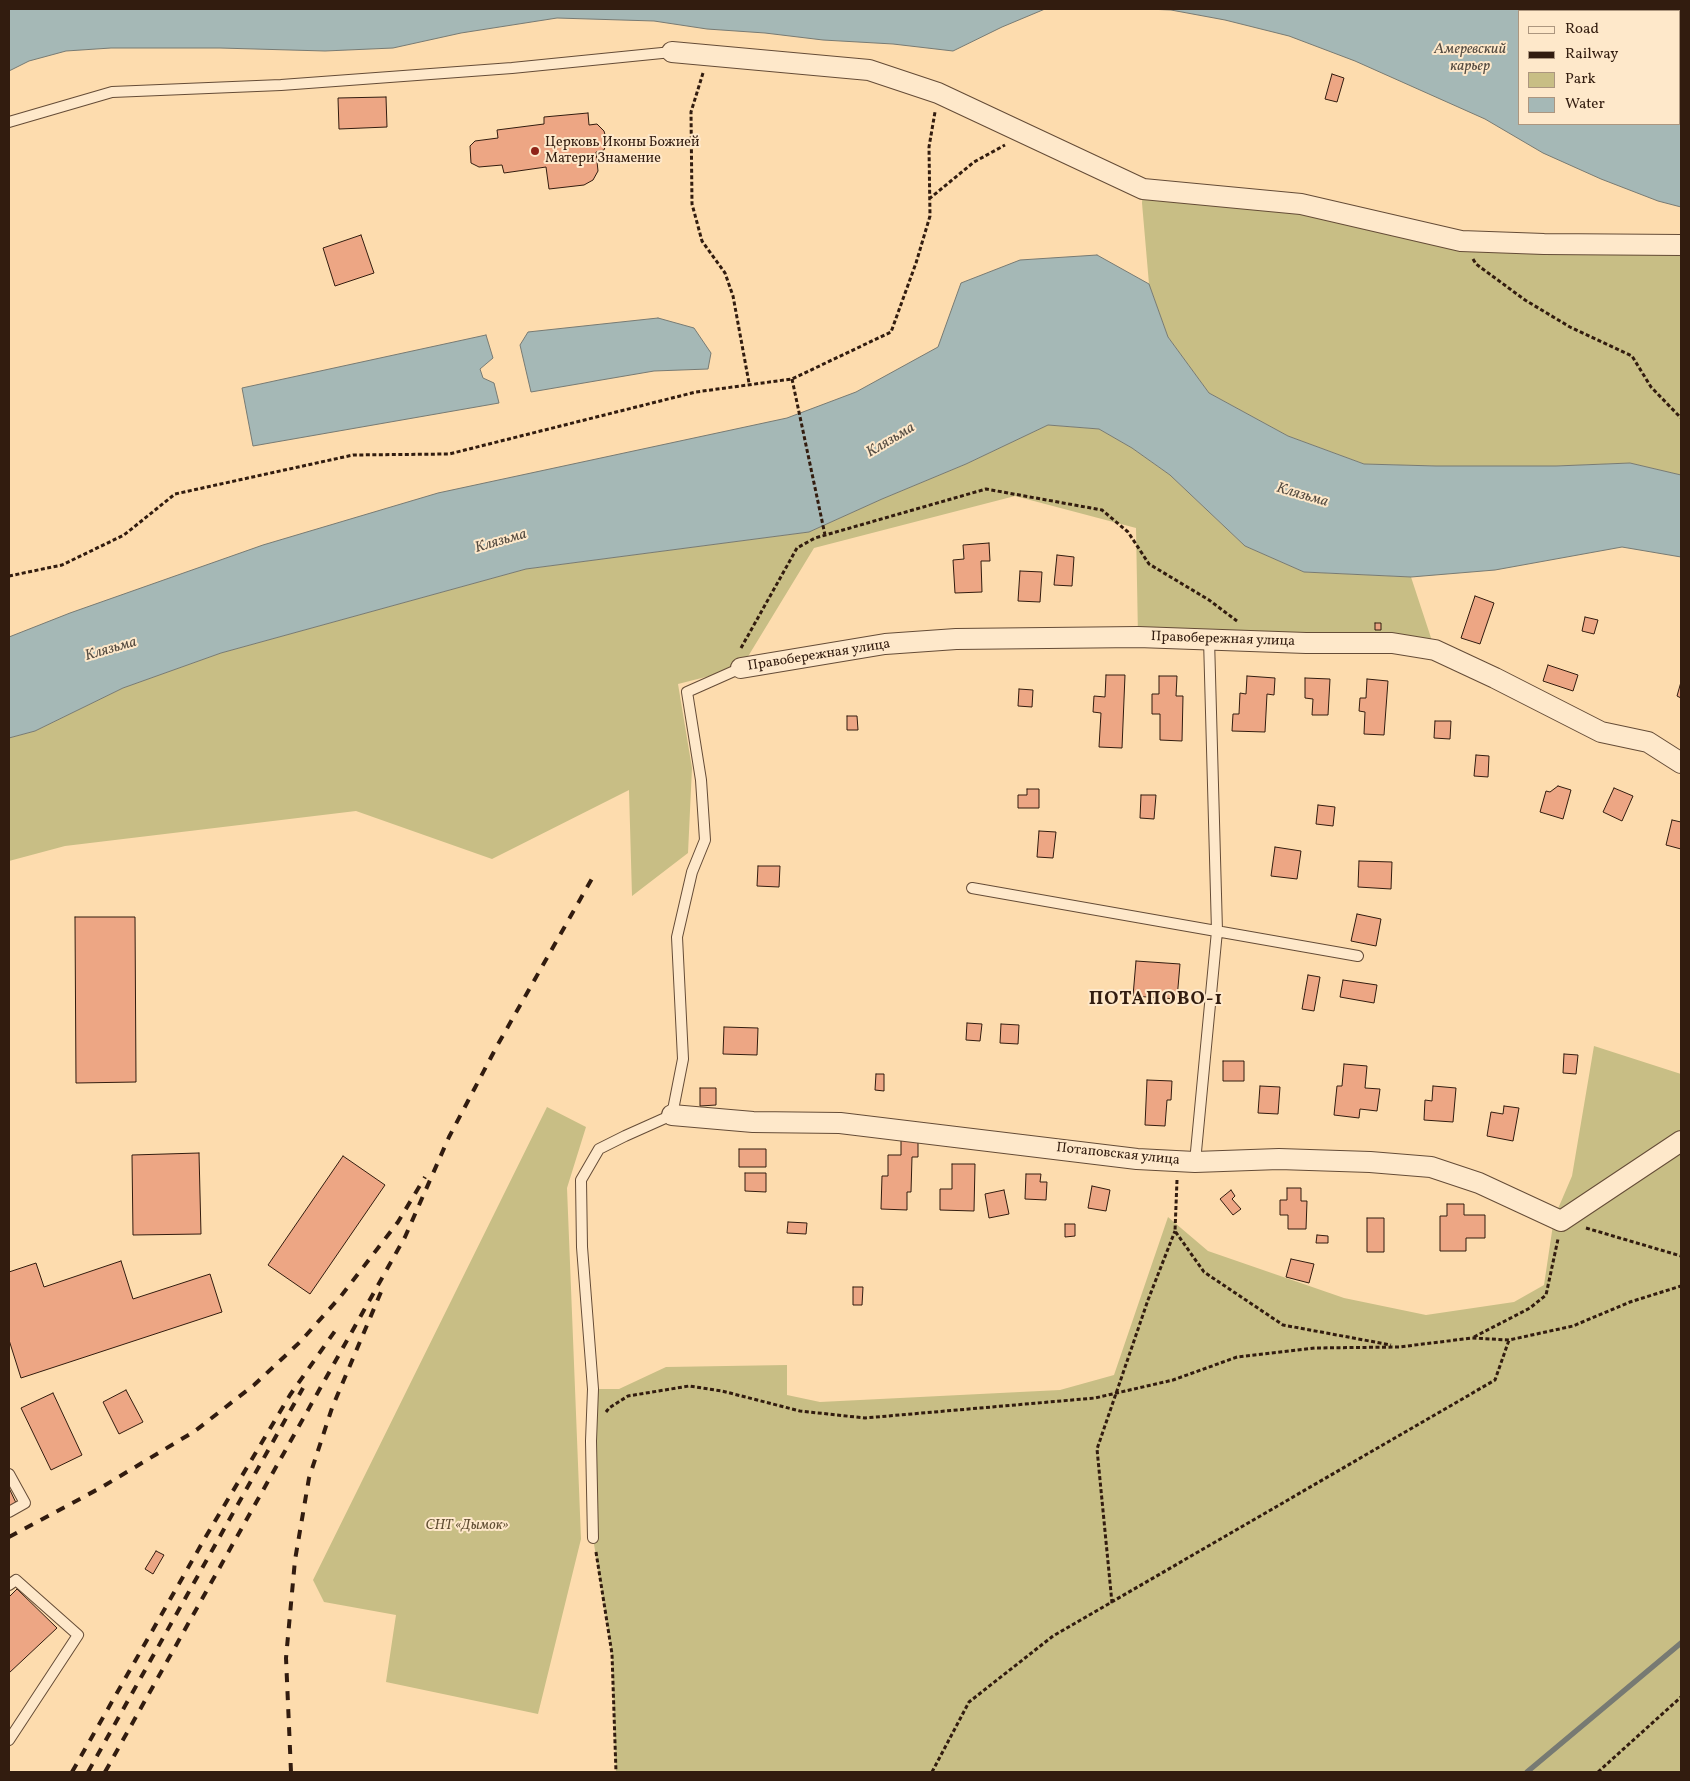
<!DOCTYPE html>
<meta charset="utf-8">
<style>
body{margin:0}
#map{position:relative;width:1690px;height:1781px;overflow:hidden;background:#fddcae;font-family:Vollkorn,serif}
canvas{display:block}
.frame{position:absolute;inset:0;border:10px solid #321c0f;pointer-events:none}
.legend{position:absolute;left:1518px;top:10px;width:162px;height:115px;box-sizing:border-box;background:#fee8ca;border:1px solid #ac967f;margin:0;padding:6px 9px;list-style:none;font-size:15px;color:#321c0f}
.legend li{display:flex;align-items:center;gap:10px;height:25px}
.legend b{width:25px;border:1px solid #ac967f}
</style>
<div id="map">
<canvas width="1690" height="1781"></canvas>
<div class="frame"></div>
<ul class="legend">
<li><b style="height:6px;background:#fee8ca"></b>Road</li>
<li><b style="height:6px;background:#321c0f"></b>Railway</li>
<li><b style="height:14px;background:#c8be85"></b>Park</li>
<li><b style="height:14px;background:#a5b8b6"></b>Water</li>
</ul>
</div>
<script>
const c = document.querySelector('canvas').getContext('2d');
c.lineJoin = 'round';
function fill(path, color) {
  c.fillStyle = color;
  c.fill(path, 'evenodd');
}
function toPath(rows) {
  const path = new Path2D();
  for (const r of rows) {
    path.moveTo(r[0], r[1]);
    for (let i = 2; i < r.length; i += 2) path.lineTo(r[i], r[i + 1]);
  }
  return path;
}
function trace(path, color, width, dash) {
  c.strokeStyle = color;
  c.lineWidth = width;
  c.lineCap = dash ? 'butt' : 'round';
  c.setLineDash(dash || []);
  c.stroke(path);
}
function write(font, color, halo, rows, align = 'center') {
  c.font = font + ' Vollkorn,serif';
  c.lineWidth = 4;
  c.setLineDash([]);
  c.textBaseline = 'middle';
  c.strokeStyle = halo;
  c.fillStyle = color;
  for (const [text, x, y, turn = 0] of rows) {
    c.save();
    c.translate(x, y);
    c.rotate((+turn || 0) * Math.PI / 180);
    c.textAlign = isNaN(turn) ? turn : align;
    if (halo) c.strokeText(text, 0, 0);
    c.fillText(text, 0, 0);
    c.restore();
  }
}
fill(toPath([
 [1143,189,1301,204,1461,241,1681,245,1681,475,1630,463,1556,466,1436,466,1364,464,1288,436,1209,393,1168,337,1149,284,1142,203],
 [1048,425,1099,429,1132,448,1170,475,1245,546,1304,572,1411,577,1435,650,1138,637,1136,528,1015,496,814,548,741,668,678,684,692,768,688,853,632,896,629,790,492,859,356,811,65,846,9,861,9,738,35,731,123,688,221,653,526,569,809,532,882,499,966,464],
 [1594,1046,1681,1074,1681,1772,616,1772,612,1654,593,1538,593,1389,619,1389,666,1367,787,1365,787,1395,820,1402,1060,1390,1114,1375,1168,1217,1208,1251,1344,1298,1426,1315,1514,1302,1544,1285,1554,1218,1572,1176],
 [547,1107,586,1127,567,1188,581,1539,538,1714,386,1682,396,1615,324,1602,313,1580]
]), '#c8be85');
const water = toPath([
 [9,9,1045,9,1002,27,953,51,893,44,823,40,765,33,707,29,654,21,557,18,461,33,393,48,325,51,220,48,111,48,66,51,29,61,9,71,9,9],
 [1146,9,1681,9,1681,207,1658,201,1601,179,1543,153,1485,119,1355,61,1289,36,1225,20,1171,10,1146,9],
 [1519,11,1679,11,1679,124,1519,124,1519,11],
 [1097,255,1149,284,1168,337,1209,393,1288,436,1364,464,1436,466,1556,466,1630,463,1681,475,1681,557,1622,547,1495,570,1411,577,1304,572,1245,546,1170,475,1132,448,1099,429,1048,425,966,464,882,499,809,532,526,569,221,653,123,688,35,731,9,738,9,637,70,613,263,545,438,493,787,418,856,392,938,347,961,283,1020,260,1097,255],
 [658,318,694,328,711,353,708,369,654,371,531,392,520,345,528,332,658,318],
 [486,335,493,358,480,369,483,378,494,383,499,403,253,446,242,388,486,335]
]);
fill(water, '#a5b8b6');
trace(water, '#777a73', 1);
trace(toPath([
 [1527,1772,1681,1643]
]), '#777a73', 5.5);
const building = toPath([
 [1332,74,1344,78,1337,102,1325,99,1332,74],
 [386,97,387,127,339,129,338,98,386,97],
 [588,113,589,125,597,124,604,131,607,142,604,150,596,152,598,171,593,180,584,185,549,189,546,167,504,173,502,165,479,167,471,163,470,146,475,141,498,138,497,130,544,124,544,117,588,113],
 [361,235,374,273,335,286,323,248,361,235],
 [989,543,990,561,981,561,982,592,955,593,953,560,964,559,963,545,989,543],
 [1057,555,1074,557,1072,586,1054,585,1057,555],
 [1020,571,1042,572,1040,602,1018,601,1020,571],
 [1475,596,1494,603,1480,644,1461,638,1475,596],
 [1585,617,1598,620,1594,634,1582,631,1585,617],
 [1375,623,1381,623,1381,630,1375,630,1375,623],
 [1548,665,1578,675,1573,691,1543,681,1548,665],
 [1106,675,1125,675,1122,748,1099,747,1101,713,1093,712,1094,696,1105,697,1106,675],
 [1159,676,1177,676,1176,696,1183,696,1182,741,1160,740,1160,714,1152,714,1152,694,1159,694,1159,676],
 [1247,676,1275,678,1274,695,1267,694,1265,732,1232,731,1233,714,1239,714,1240,693,1246,694,1247,676],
 [1305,678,1330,679,1328,715,1312,715,1313,699,1305,698,1305,678],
 [1367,679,1388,681,1384,735,1364,734,1365,712,1359,711,1360,698,1366,698,1367,679],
 [1681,682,1681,698,1677,696,1681,682],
 [1019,689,1033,690,1032,707,1018,706,1019,689],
 [847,716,857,716,858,730,847,730,847,716],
 [1435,721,1451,721,1450,739,1434,738,1435,721],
 [1476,755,1489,756,1488,777,1474,776,1476,755],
 [1558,786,1571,790,1563,819,1540,812,1546,791,1550,792,1558,786],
 [1614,788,1633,796,1622,821,1603,812,1614,788],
 [1027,789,1039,789,1039,808,1018,808,1018,795,1027,795,1027,789],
 [1141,795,1156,795,1154,819,1140,818,1141,795],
 [1318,805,1335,807,1333,826,1316,824,1318,805],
 [1672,820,1681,822,1681,849,1666,845,1672,820],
 [1039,831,1056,832,1053,858,1037,857,1039,831],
 [1275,847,1301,851,1297,879,1271,876,1275,847],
 [1359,861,1392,862,1391,889,1358,887,1359,861],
 [758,866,780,866,779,887,757,886,758,866],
 [1357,914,1381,919,1376,946,1351,941,1357,914],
 [75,917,135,917,136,1082,76,1083,75,917],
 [1136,961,1180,964,1177,999,1133,996,1136,961],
 [1308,975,1320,977,1314,1011,1302,1009,1308,975],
 [1343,980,1377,985,1374,1003,1340,997,1343,980],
 [967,1023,982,1024,980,1041,966,1040,967,1023],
 [1001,1024,1019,1025,1018,1044,1000,1043,1001,1024],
 [724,1027,758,1028,757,1055,723,1054,724,1027],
 [1564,1054,1578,1055,1576,1074,1563,1073,1564,1054],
 [1223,1061,1244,1061,1244,1081,1223,1081,1223,1061],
 [1344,1064,1367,1066,1365,1088,1380,1089,1377,1111,1360,1109,1359,1118,1334,1115,1337,1086,1342,1086,1344,1064],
 [876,1074,884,1074,884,1091,875,1090,876,1074],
 [1147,1080,1172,1081,1171,1100,1167,1100,1165,1126,1145,1125,1147,1080],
 [1260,1086,1280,1087,1278,1114,1258,1113,1260,1086],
 [1433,1086,1456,1088,1453,1122,1424,1120,1425,1100,1432,1101,1433,1086],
 [700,1088,716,1088,716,1105,700,1106,700,1088],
 [1504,1106,1519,1108,1513,1141,1487,1136,1491,1112,1503,1114,1504,1106],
 [901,1138,918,1138,918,1157,912,1157,911,1192,907,1192,907,1210,881,1209,882,1176,888,1176,888,1155,901,1155,901,1138],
 [739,1149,766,1149,766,1167,739,1167,739,1149],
 [199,1153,201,1234,133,1235,132,1155,199,1153],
 [343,1156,385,1185,310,1294,268,1265,343,1156],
 [952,1164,975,1164,974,1211,940,1210,940,1189,952,1189,952,1164],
 [745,1173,766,1173,766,1192,745,1191,745,1173],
 [1026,1174,1041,1174,1040,1182,1047,1182,1046,1200,1025,1199,1026,1174],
 [1092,1186,1110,1190,1106,1211,1088,1208,1092,1186],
 [1287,1188,1301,1188,1301,1201,1307,1201,1306,1229,1288,1229,1288,1215,1280,1215,1280,1200,1287,1200,1287,1188],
 [1004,1190,1009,1214,989,1218,985,1194,1004,1190],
 [1231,1190,1235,1196,1232,1199,1241,1209,1233,1215,1220,1199,1231,1190],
 [1447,1204,1464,1204,1464,1215,1485,1215,1485,1238,1466,1238,1466,1251,1440,1251,1440,1216,1447,1216,1447,1204],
 [1367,1218,1384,1218,1384,1252,1367,1252,1367,1218],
 [788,1222,807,1223,806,1234,787,1233,788,1222],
 [1065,1224,1075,1224,1075,1236,1065,1237,1065,1224],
 [1317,1235,1328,1236,1328,1243,1316,1243,1317,1235],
 [1291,1259,1314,1264,1309,1283,1286,1277,1291,1259],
 [121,1261,133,1299,210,1274,222,1312,21,1378,9,1340,9,1272,36,1263,44,1287,121,1261],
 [853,1287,863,1287,862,1305,853,1305,853,1287],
 [126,1390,143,1422,119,1434,103,1402,126,1390],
 [53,1393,82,1455,51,1470,21,1408,53,1393],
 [9,1488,17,1505,9,1509,9,1488],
 [156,1551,164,1555,153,1574,145,1569,156,1551],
 [17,1589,57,1628,9,1673,9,1597,17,1589]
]);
fill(building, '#eda684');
trace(building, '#321c0f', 1);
const lane = toPath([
 [9,122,112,92,281,85,512,68,672,52],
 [972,888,1358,956],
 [1195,1162,1217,931,1209,639],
 [9,1474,25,1503,9,1512],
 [593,1538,591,1441,593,1389,582,1247,581,1180,599,1149,625,1136,672,1115,683,1059,677,937,692,872,705,840,701,780,687,692,741,668],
 [9,1585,16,1580,78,1635,9,1740]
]);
const street = toPath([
 [672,52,869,70,938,93,1143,189,1301,204,1461,241,1544,244,1681,245],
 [741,668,885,644,956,639,1138,637,1306,643,1392,643,1435,650,1495,678,1601,732,1648,742,1681,763],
 [672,1115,753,1122,840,1123,1137,1159,1195,1162,1279,1159,1370,1162,1431,1167,1479,1183,1561,1221,1681,1141]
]);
trace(lane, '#654c37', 12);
trace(street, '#654c37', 22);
trace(toPath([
 [703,73,691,112,692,204,702,241,725,273,733,296,749,383],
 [929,199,974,162,1005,145],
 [1473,259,1476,264,1525,300,1570,327,1632,356,1651,387,1681,418],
 [792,379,825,535],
 [9,576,62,565,124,535,175,494,353,455,449,454,696,392,792,379,891,332,916,263,930,216,929,147,935,112],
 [741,648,797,548,815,538,986,489,1102,510,1128,532,1149,564,1209,600,1237,621],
 [1177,1180,1175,1231,1204,1272,1283,1325,1391,1345],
 [1586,1228,1681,1256],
 [1474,1337,1530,1308,1546,1295,1558,1239],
 [606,1412,609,1408,628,1396,689,1386,722,1391,800,1411,865,1418,1095,1398,1173,1380,1237,1357,1315,1348,1399,1347,1472,1338,1509,1340,1573,1326,1630,1302,1681,1286],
 [596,1552,612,1654,616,1772],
 [1112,1603,1097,1449,1148,1300,1175,1231],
 [932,1772,969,1702,1053,1636,1495,1380,1509,1340],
 [1598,1772,1681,1697]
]), '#321c0f', 3, [4, 2.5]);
trace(lane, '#fee8ca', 10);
trace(street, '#fee8ca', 20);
trace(toPath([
 [9,1537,102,1487,195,1431,254,1385,300,1342,341,1296,398,1222,425,1177],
 [72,1772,205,1538,290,1395,335,1331],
 [88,1772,303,1388],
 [105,1772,405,1237,449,1137,497,1046,594,875],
 [291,1772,286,1658,295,1560,309,1478,332,1408,381,1292]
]), '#321c0f', 4, [9, 9]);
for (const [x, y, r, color] of [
 [535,151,5,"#8f2418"]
]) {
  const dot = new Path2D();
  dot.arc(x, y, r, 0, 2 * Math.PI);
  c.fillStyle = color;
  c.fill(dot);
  trace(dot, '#fee8ca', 2);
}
write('14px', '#321c0f', '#fee8ca', [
 ["Церковь Иконы Божией",545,143],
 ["Матери Знамение",545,159]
], 'left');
write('14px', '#321c0f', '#fee8ca', [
 ["Правобережная улица",1223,640,2],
 ["Правобережная улица",819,656,-9],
 ["Потаповская улица",1118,1155,6]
]);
write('italic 14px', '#5f4d32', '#fee8ca', [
 ["СНТ «Дымок»",467,1526]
]);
write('italic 15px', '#544b41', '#fee8ca', [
 ["Амеревский",1470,50],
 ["карьер",1470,67],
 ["Клязьма",891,441,-31],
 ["Клязьма",1302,496,16],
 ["Клязьма",501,542,-16],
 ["Клязьма",111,650,-16]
]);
c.letterSpacing = '1px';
write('bold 19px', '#321c0f', '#fee8ca', [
 ["ПОТАПОВО-1",1156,1001]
]);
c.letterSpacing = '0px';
</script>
